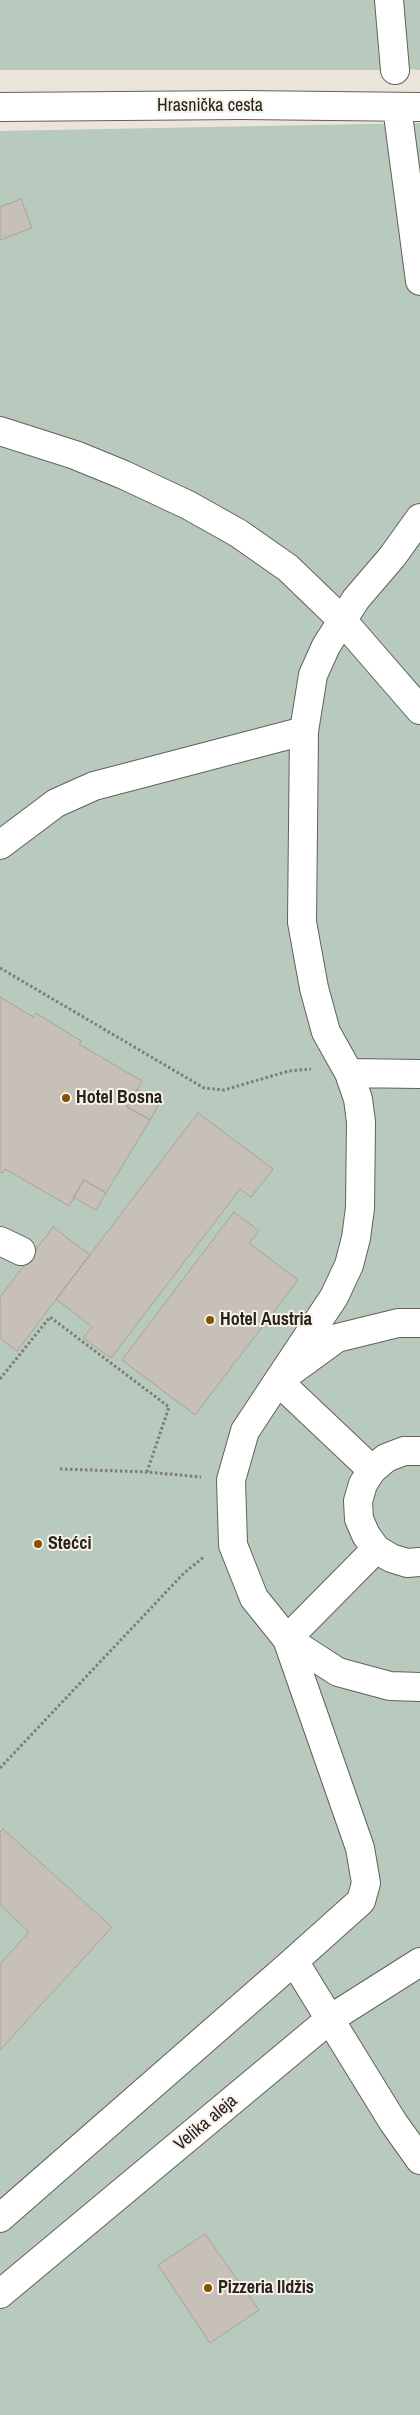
<!DOCTYPE html>
<meta charset="utf-8">
<style>
body{margin:0}
canvas{display:block;background:#ebe4da}
</style>
<canvas width="420" height="2415"></canvas>
<script>
const c = document.querySelector('canvas').getContext('2d');
c.lineJoin = 'round';
function fill(path, color) {
  c.fillStyle = color;
  c.fill(path, 'evenodd');
}
function toPath(rows) {
  const path = new Path2D();
  for (const r of rows) {
    path.moveTo(r[0], r[1]);
    for (let i = 2; i < r.length; i += 2) path.lineTo(r[i], r[i + 1]);
  }
  return path;
}
function trace(path, color, width, dash) {
  c.strokeStyle = color;
  c.lineWidth = width;
  c.lineCap = dash ? 'butt' : 'round';
  c.setLineDash(dash || []);
  c.stroke(path);
}
function write(font, color, halo, rows, align = 'center') {
  c.font = font + ' "Archivo Narrow",sans-serif';
  c.lineWidth = 4;
  c.setLineDash([]);
  c.textBaseline = 'middle';
  c.strokeStyle = halo;
  c.fillStyle = color;
  for (const [text, x, y, turn = 0] of rows) {
    c.save();
    c.translate(x, y);
    c.rotate((+turn || 0) * Math.PI / 180);
    c.textAlign = isNaN(turn) ? turn : align;
    if (halo) c.strokeText(text, 0, 0);
    c.fillText(text, 0, 0);
    c.restore();
  }
}
fill(toPath([
 [0,0,384,0,393,70,0,70],
 [401,0,420,0,420,70,407,69],
 [420,123,420,2415,0,2415,0,131]
]), '#b7cabd');
const building = toPath([
 [21,199,32,228,0,240,0,207,21,199],
 [0,997,33,1017,36,1013,81,1041,79,1044,142,1081,127,1107,150,1120,106,1193,84,1180,69,1206,5,1169,3,1173,0,1172,0,997],
 [137,1089,160,1102,150,1120,127,1107,137,1089],
 [198,1113,273,1169,251,1197,240,1189,111,1358,83,1338,92,1327,56,1299,198,1113],
 [84,1180,106,1193,96,1210,73,1197,84,1180],
 [234,1212,259,1231,249,1243,298,1280,195,1415,122,1360,234,1212],
 [53,1227,90,1255,17,1351,0,1338,0,1297,53,1227],
 [3,1829,112,1927,0,2050,0,1964,29,1932,0,1905,0,1832,3,1829],
 [205,2234,259,2310,210,2343,158,2265,205,2234]
]);
fill(building, '#c7c0b7');
trace(building, '#aaa39a', 1);
const minor = toPath([
 [389,0,395,70],
 [0,107,242,105,420,107],
 [397,107,420,281],
 [0,431,75,455,124,475,188,505,238,533,288,568,342,620,420,710],
 [420,518,392,557,356,599,326,646,313,675,304,731,302,922,314,988,326,1032,349,1073,420,1074],
 [0,845,56,803,94,786,304,731],
 [349,1073,358,1099,361,1122,360,1208,356,1238,349,1265,334,1297,278,1381,372,1470],
 [0,1241,21,1251],
 [420,1323,398,1323,337,1338,278,1381,245,1431,231,1480,233,1545,254,1598,287,1639,338,1672,390,1686,420,1687],
 [420,1451,404,1451,386,1458,372,1470,363,1484,358,1501,359,1519,366,1535,376,1549,391,1558,407,1563,420,1562],
 [376,1549,287,1639,360,1848,366,1883,361,1901,294,1961,393,2122,420,2160],
 [0,2218,294,1961],
 [0,2294,330,2019,420,1962]
]);
trace(minor, '#666058', 30);
trace(toPath([
 [0,968,204,1088,224,1090,289,1071,311,1069],
 [0,1379,50,1317,169,1407,147,1472],
 [60,1469,147,1472,201,1477],
 [0,1768,184,1573,205,1556]
]), '#807b75', 3, [2.5, 2.5]);
trace(minor, '#fff', 28);
for (const [x, y, r, color] of [
 [66,1098,5,"#865100"],
 [210,1320,5,"#865100"],
 [38,1544,5,"#865100"],
 [208,2288,5,"#865100"]
]) {
  const dot = new Path2D();
  dot.arc(x, y, r, 0, 2 * Math.PI);
  c.fillStyle = color;
  c.fill(dot);
  trace(dot, '#f8f1e7', 2);
}
write('18px', '#25221f', '#f8f1e7', [
 ["Hrasnička cesta",210,106],
 ["Velika aleja",206,2123,-40]
]);
write('bold 18px', '#25221f', '#f8f1e7', [
 ["Hotel Bosna",76,1098],
 ["Hotel Austria",220,1320],
 ["Stećci",48,1544],
 ["Pizzeria Ildžis",218,2288]
], 'left');
</script>
